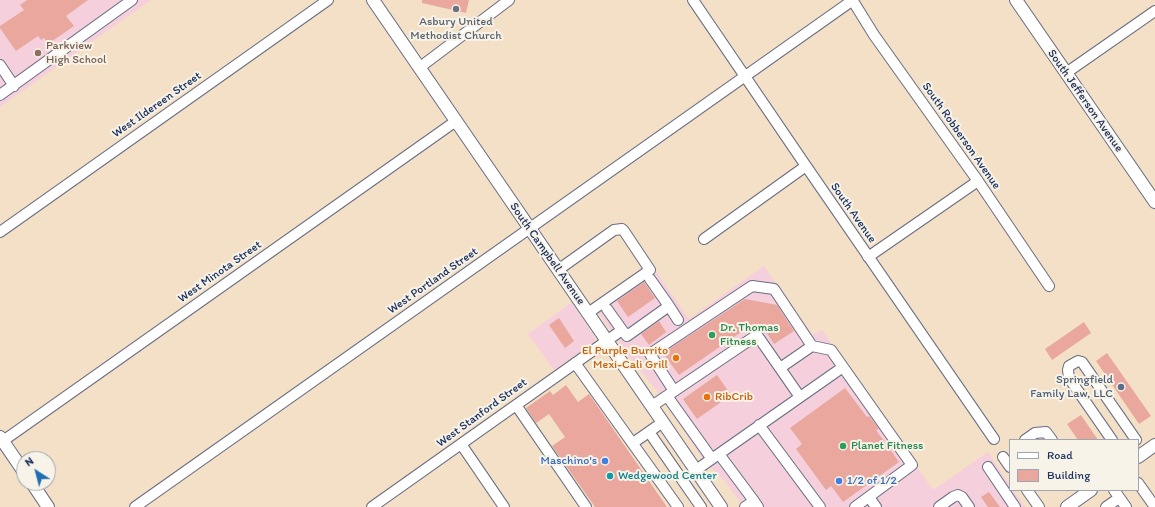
<!DOCTYPE html>
<style>
body{margin:0}
#map{position:relative;width:1155px;height:507px;overflow:hidden;background:#f4e0c6;font-family:Itim,sans-serif}
canvas{display:block}
.legend{position:absolute;left:1009px;top:439px;width:130px;height:52px;box-sizing:border-box;background:#f7f3e8;border:1px solid #9fa5b1;margin:0;padding:5px 7px;list-style:none;font-size:12px;color:#1b2f5e}
.legend li{display:flex;align-items:center;gap:8px;height:20px}
.legend b{width:20px;border:1px solid #9fa5b1}
.north{position:absolute;left:16px;top:451px;width:40px;height:40px;box-sizing:border-box;background:#f7f3e8;border:1px solid #9fa5b1;border-radius:50%;rotate:324deg;font-size:11px;font-weight:700;line-height:16px;text-align:center;color:#1b2f5e}
.north::after{content:'';display:block;margin:auto;width:14px;height:18px;background:#1f6fb2;clip-path:polygon(50% 0,100% 100%,50% 72%,0 100%)}
</style>
<div id="map">
<canvas width="1155" height="507"></canvas>
<ul class="legend">
<li><b style="height:5px;background:#fff"></b>Road</li>
<li><b style="height:11px;background:#e9a79e"></b>Building</li>
</ul>
<div class="north">N</div>
</div>
<script>
const c = document.querySelector('canvas').getContext('2d');
c.lineJoin = 'round';
function fill(path, color) {
  c.fillStyle = color;
  c.fill(path, 'evenodd');
}
function toPath(rows) {
  const path = new Path2D();
  for (const r of rows) {
    path.moveTo(r[0], r[1]);
    for (let i = 2; i < r.length; i += 2) path.lineTo(r[i], r[i + 1]);
  }
  return path;
}
function trace(path, color, width, dash) {
  c.strokeStyle = color;
  c.lineWidth = width;
  c.lineCap = dash ? 'butt' : 'round';
  c.setLineDash(dash || []);
  c.stroke(path);
}
function write(font, color, halo, rows, align = 'center') {
  c.font = font + ' Itim,sans-serif';
  c.lineWidth = 4;
  c.setLineDash([]);
  c.textBaseline = 'middle';
  c.strokeStyle = halo;
  c.fillStyle = color;
  for (const [text, x, y, turn = 0] of rows) {
    c.save();
    c.translate(x, y);
    c.rotate((+turn || 0) * Math.PI / 180);
    c.textAlign = isNaN(turn) ? turn : align;
    if (halo) c.strokeText(text, 0, 0);
    c.fillText(text, 0, 0);
    c.restore();
  }
}
fill(toPath([
 [0,0,151,0,0,107],
 [764,266,813,335,822,330,933,490,988,452,1010,485,1010,490,1013,490,1025,507,743,507,725,481,704,461,657,391,631,359,597,311,655,270,689,319],
 [572,302,595,338,594,342,554,370,528,334]
]), '#f5cfdb');
fill(toPath([
 [27,0,88,0,66,16,74,26,48,44,44,38,41,40,38,36,16,51,0,28,0,26,24,10,20,5],
 [422,0,469,0,466,13,422,3],
 [644,282,655,298,628,317,617,301],
 [745,299,777,305,794,331,774,344,766,332,757,329,747,328,679,375,663,353],
 [559,318,574,341,565,348,549,325],
 [659,321,666,332,649,345,641,334],
 [1084,322,1091,333,1052,360,1045,349],
 [1107,353,1151,416,1139,424,1096,361],
 [717,375,731,395,697,419,683,399],
 [566,385,578,402,589,394,667,507,595,507,552,446,565,437,549,414,536,423,526,408,550,391,553,395],
 [845,388,867,417,869,416,879,429,876,430,899,462,843,502,831,486,826,490,796,449,802,444,790,428],
 [1081,415,1098,440,1078,440,1067,424],
 [989,492,1000,507,988,507,981,497]
]), '#e9a79e');
const minor = toPath([
 [693,0,806,166,994,439],
 [853,1,874,35,978,181,1049,286],
 [0,65,14,86],
 [419,68,509,0],
 [1066,73,1155,11],
 [0,95,132,0],
 [0,232,328,0],
 [704,239,806,166],
 [868,257,978,181],
 [558,270,614,230,622,229,624,231,650,270,588,313],
 [669,306,678,320],
 [622,330,627,336,669,306,650,279],
 [575,363,678,507],
 [780,368,812,346],
 [674,391,650,354,752,286,774,289,812,346,831,350,912,465,855,507],
 [667,396,712,459],
 [516,405,586,507],
 [652,406,757,335,800,397],
 [759,425,820,507],
 [649,432,701,507],
 [1025,440,1035,433,1046,432,1052,440],
 [1112,440,1069,378,1068,370,1069,366,1078,361,1082,362,1136,440],
 [0,443,456,121],
 [633,443,663,422],
 [461,444,504,507],
 [719,454,754,501],
 [1003,457,1010,467],
 [988,467,1015,507],
 [696,470,843,367],
 [1138,483,1155,507],
 [1027,490,1039,507],
 [1114,490,1126,507],
 [869,497,876,507],
 [135,507,853,0],
 [372,507,622,330,607,309],
 [745,507,754,501,758,507],
 [939,507,953,497,958,495,962,497,969,507],
 [1106,507,1119,498]
]);
const major = toPath([
 [373,0,721,507],
 [1016,0,1155,202],
 [0,437,24,472],
 [1138,457,1155,445],
 [32,483,48,507],
 [1067,507,1091,490]
]);
trace(minor, '#676d82', 12);
trace(major, '#676d82', 14);
trace(minor, '#fff', 10);
trace(major, '#fff', 12);
for (const [x, y, r, color] of [
 [456,9,4,"#6b7280"],
 [38,53,4,"#8d6e63"],
 [712,335,4,"#2e9e5b"],
 [676,358,4,"#e8710a"],
 [1121,387,4,"#5c6f8a"],
 [707,397,4,"#e8710a"],
 [843,446,4,"#2e9e5b"],
 [605,461,4,"#3f7fe0"],
 [610,476,4,"#0f9aa8"],
 [839,481,4,"#3f7fe0"]
]) {
  const dot = new Path2D();
  dot.arc(x, y, r, 0, 2 * Math.PI);
  c.fillStyle = color;
  c.fill(dot);
  trace(dot, '#f7f3e8', 1.5);
}
write('12px', '#5b616d', '#f7f3e8', [
 ["Asbury United",456,22],
 ["Methodist Church",456,36]
]);
write('12px', '#785e54', '#f7f3e8', [
 ["Parkview",46,46],
 ["High School",46,60]
], 'left');
write('12px', '#1b2f5e', '#f7f3e8', [
 ["South Jefferson Avenue",1085,101,55],
 ["West Ildereen Street",157,105,-35],
 ["South Robberson Avenue",961,136,55],
 ["South Avenue",853,213,55],
 ["South Campbell Avenue",547,254,55],
 ["West Minota Street",220,272,-35],
 ["West Portland Street",433,281,-35],
 ["West Stanford Street",482,413,-36]
]);
write('12px', '#27864d', '#f7f3e8', [
 ["Dr. Thomas",720,328],
 ["Fitness",720,342],
 ["Planet Fitness",851,446]
], 'left');
write('12px', '#c56008', '#f7f3e8', [
 ["El Purple Burrito",668,351],
 ["Mexi-Cali Grill",668,365],
 ["RibCrib",715,397,"left"]
], 'right');
write('12px', '#4e5e75', '#f7f3e8', [
 ["Springfield",1113,380],
 ["Family Law, LLC",1113,394]
], 'right');
write('12px', '#366cbe', '#f7f3e8', [
 ["Maschino's",597,461],
 ["1/2 of 1/2",847,481,"left"]
], 'right');
write('12px', '#0d838f', '#f7f3e8', [
 ["Wedgewood Center",618,476]
], 'left');
</script>
